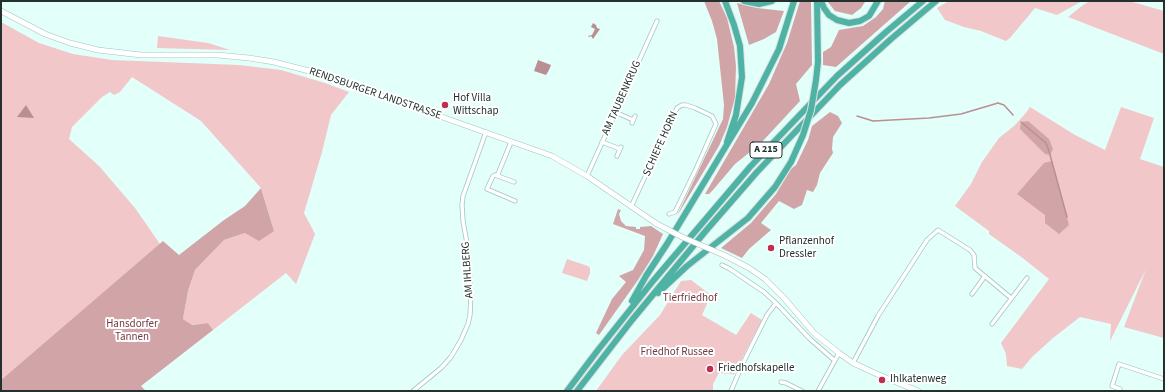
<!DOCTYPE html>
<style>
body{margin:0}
#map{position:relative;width:1165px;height:392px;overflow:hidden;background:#e2fffa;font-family:"Source Sans 3",sans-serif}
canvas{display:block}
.frame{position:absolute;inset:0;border:2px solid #22312e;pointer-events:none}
</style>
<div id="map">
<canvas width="1165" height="392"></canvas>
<div class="frame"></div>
</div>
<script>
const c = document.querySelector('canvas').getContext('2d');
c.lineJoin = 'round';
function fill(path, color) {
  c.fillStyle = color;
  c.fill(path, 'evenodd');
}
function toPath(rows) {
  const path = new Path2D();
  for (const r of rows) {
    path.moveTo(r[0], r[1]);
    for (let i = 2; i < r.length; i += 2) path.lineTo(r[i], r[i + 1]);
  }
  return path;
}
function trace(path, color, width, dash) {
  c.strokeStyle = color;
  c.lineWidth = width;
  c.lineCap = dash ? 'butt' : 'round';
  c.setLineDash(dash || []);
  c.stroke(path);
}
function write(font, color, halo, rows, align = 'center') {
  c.font = font + ' "Source Sans 3",sans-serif';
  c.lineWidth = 4;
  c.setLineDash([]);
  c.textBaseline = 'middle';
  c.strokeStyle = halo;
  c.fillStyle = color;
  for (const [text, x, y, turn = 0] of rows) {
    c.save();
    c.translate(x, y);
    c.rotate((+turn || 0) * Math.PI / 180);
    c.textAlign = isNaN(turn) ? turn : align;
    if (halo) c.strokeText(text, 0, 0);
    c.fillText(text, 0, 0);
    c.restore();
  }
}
fill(toPath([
 [949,1,1082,1,1057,15,1035,8,1010,38,1006,41,981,31,964,27,945,20,937,8],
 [1090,1,1129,1,1164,11,1164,54,1068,17,1083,5],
 [1,22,39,43,73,54,112,60,239,65,281,70,325,83,349,92,331,115,322,152,304,213,315,234,296,284,286,273,213,330,208,323,191,325,183,319,188,291,195,270,224,240,245,233,274,231,261,188,201,121,132,77,120,92,114,95,110,92,102,97,72,127,69,139,99,166,135,208,160,244,1,380],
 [158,36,208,43,230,50,157,48],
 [1030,107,1075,135,1105,150,1121,107,1154,118,1140,159,1164,167,1164,338,1124,327,1146,269,1110,341,1111,324,1080,317,1053,338,1032,357,1022,369,1007,366,1006,354,1001,343,1049,279,1024,259,989,234,989,231,955,206,971,184,982,162,999,138,1014,126,1025,114],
 [567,259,588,266,590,268,590,273,587,281,562,273],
 [691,280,711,295,702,315,736,335,751,313,762,320,734,374,719,373,713,384,713,391,596,391,622,355,660,315,681,281]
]), '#f1c7ca');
fill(toPath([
 [704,1,719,1,727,18,734,47,736,66,735,98,727,127,719,146,677,216,723,119,724,105,717,39,712,21],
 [800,1,811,1,812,65,796,84,800,101,760,144,735,164,713,190,709,194,705,194,769,84,787,43],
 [827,1,865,1,865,2,861,8,852,15,835,11],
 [885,1,911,1,836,67,823,65,823,52,831,47,839,30,863,26,876,17,883,9],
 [737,3,757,8,784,11,776,32,764,39,749,45],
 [830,112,838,116,842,123,833,137,832,149,833,153,820,173,817,185,813,192,807,190,802,205,794,209,779,201,761,223,771,230,749,249,742,258,721,248,751,223,776,194,791,169,796,165,808,140,812,126],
 [1028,121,1049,139,1053,149,1050,155,1045,154,1020,129,1021,122],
 [1052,161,1069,225,1059,234,1045,223,1045,215,1017,194,1044,163],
 [261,188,274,231,259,241,245,233,224,240,195,270,188,291,183,319,192,325,208,323,213,330,141,386,146,391,1,391,1,380,163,241,179,255,224,220,245,206],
 [618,209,621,210,619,214,621,221,626,226,636,227,636,229,640,229,640,227,651,226,663,234,653,256,638,280,599,335,596,333,612,299,626,282,619,276,633,270,644,250,645,236,613,224]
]), '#d1a5a8');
fill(toPath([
 [593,23,596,25,597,28,600,29,593,39,591,36,589,37,588,36,592,35,595,29,591,27],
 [538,60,551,65,549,70,546,75,534,71],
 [26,105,34,118,17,117]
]), '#ba8f93');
trace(toPath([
 [857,116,873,121,929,118,961,114,998,103,1004,105,1013,115],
 [1021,122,1046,143,1049,151,1067,217]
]), '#ba8f93', 1.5);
const street = toPath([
 [615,112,633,120],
 [632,123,635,116],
 [511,142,498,174,493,176,487,189,515,201],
 [602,142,620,149],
 [617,156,621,147],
 [495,175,514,182],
 [587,176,657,21],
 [631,207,677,108,682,105,686,105,695,108,712,116,716,124,696,169,675,212,669,214],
 [722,265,730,269,764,292,776,303,810,339,834,360],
 [972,294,985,276],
 [992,324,1027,278],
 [853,363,878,316,927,240,938,230,970,250,974,255,975,268,1011,298],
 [781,382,786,383,802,391],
 [1120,389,1112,386,1119,364,1164,379],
 [413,391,441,368,451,357,461,340,468,324,470,315,471,294,468,249,463,221,462,205,463,196,486,132],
 [731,391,742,365,767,315,776,303],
 [818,391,839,353]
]);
const secondary = toPath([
 [1,11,45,34,70,43,98,50,141,55,218,55,249,58,274,62,321,74,552,156,587,176,657,224],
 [726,256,749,268,765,279,784,298,814,333,839,353,853,363,879,375,918,391]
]);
const highway = toPath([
 [725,1,734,25,740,46,742,77,736,115,727,142],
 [744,1,759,4,772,1],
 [817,1,818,62],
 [821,1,824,8,829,15,837,20,849,23,860,21,869,16,878,1],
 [658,293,687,266,748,218,775,187,791,162],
 [632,301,646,276,667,244,752,103,779,49,794,1],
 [567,391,598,350,653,281,750,167,837,76,886,32,923,1],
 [577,391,632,320,704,233,757,172,840,85,891,39,936,1]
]);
trace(street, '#a0c4be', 5);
trace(secondary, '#a0c4be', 6);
trace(highway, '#e0e2e2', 8);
trace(street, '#fff', 3.5);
trace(secondary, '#fff', 5);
trace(highway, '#4eb3a5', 6);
const secondaryBridge = toPath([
 [657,224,682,237,726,256]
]);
const highwayBridge = toPath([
 [791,162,803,135,811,110,816,80,818,62]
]);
trace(secondaryBridge, '#a0c4be', 6, []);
trace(highwayBridge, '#e0e2e2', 8, []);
trace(secondaryBridge, '#fff', 5);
trace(highwayBridge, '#4eb3a5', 6);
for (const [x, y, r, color] of [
 [445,105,4,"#bf2e4f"],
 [771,248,4,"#bf2e4f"],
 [710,369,4,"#bf2e4f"],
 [882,380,4,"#bf2e4f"]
]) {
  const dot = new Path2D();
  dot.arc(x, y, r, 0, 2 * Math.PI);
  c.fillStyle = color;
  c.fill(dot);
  trace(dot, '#fff', 1.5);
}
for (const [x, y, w] of [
 [766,150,32]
]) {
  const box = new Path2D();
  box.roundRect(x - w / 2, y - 8, w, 16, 3);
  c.fillStyle = '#fff';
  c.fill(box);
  trace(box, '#22312e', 1);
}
write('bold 10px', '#22312e', null, [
 ["A 215",766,150]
]);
write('11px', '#22312e', '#fff', [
 ["RENDSBURGER LANDSTRASSE",375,94,19],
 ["AM TAUBENKRUG",622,98,-66],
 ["SCHIEFE HORN",661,144,-66],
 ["AM IHLBERG",468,270,-94]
]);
write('11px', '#22312e', '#fff', [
 ["Hof Villa",453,99],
 ["Wittschap",453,112],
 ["Pflanzenhof",779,242],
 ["Dressler",779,255],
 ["Friedhofskapelle",718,369],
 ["Ihlkatenweg",890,380]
], 'left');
write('11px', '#743a41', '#fff', [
 ["Tierfriedhof",690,299],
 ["Hansdorfer",132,325],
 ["Tannen",132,338],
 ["Friedhof Russee",677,353]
]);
</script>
